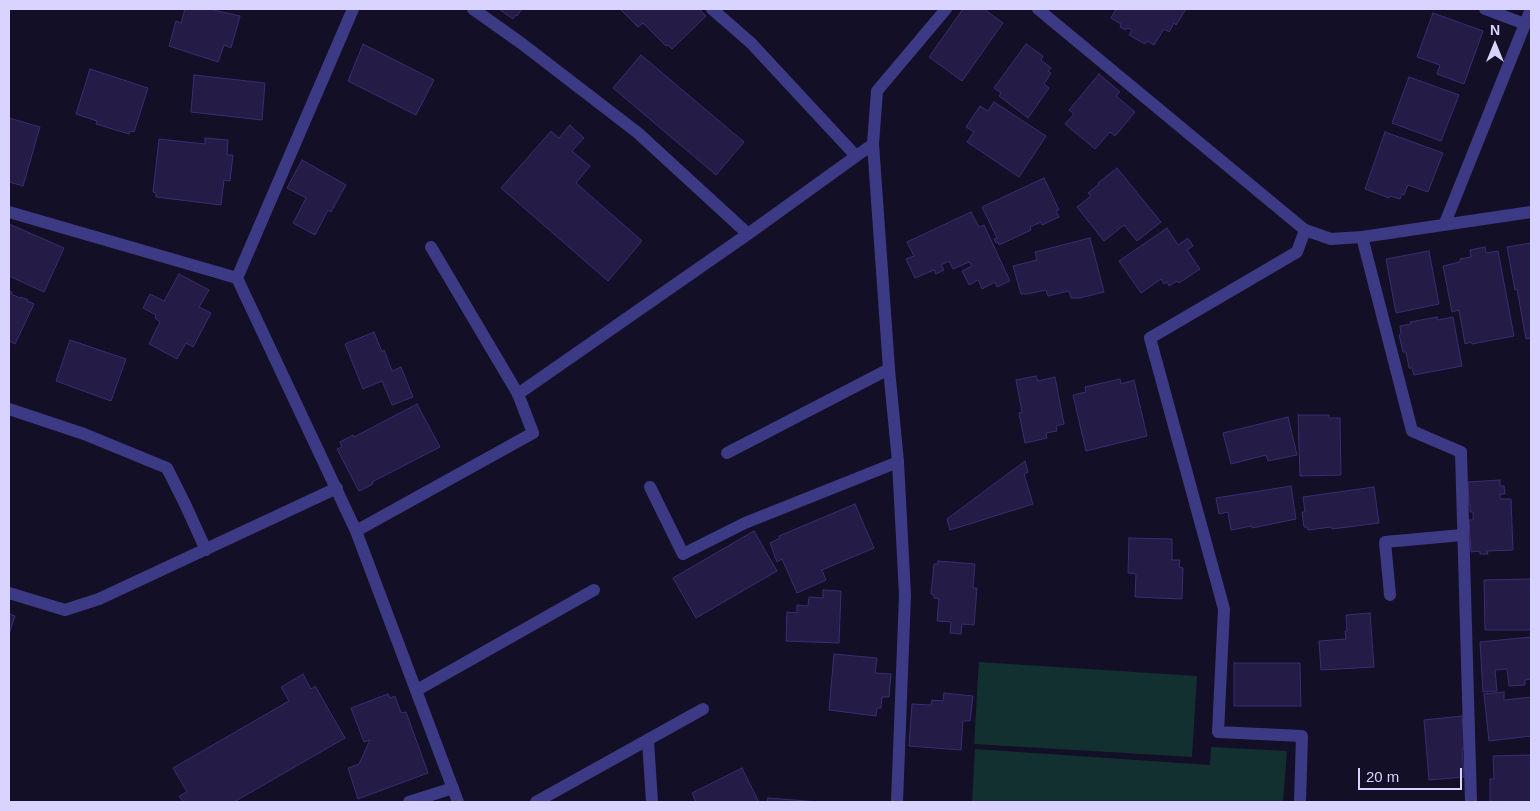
<!DOCTYPE html>
<style>
body{margin:0}
#map{position:relative;width:1540px;height:811px;overflow:hidden;background:#130f26;font-family:Helvetica,sans-serif}
canvas{display:block}
.frame{position:absolute;inset:0;border:10px solid #d9d4ff;pointer-events:none}
.north{position:absolute;left:1470px;top:20px;width:50px;height:50px;-webkit-text-stroke:4px #130f26;paint-order:stroke;rotate:0deg;font-size:14px;font-weight:700;line-height:20px;text-align:center;color:#d9d4ff}
.north::after{content:'';display:block;margin:auto;width:18px;height:22px;background:#d9d4ff;clip-path:polygon(50% 0,100% 100%,50% 72%,0 100%)}
.scale{position:absolute;left:1358px;top:768px;width:104px;height:22px;box-sizing:border-box;border:2px solid #d9d4ff;border-top:0;padding-left:6px;font-size:15px;line-height:18px;white-space:nowrap;color:#d9d4ff;-webkit-text-stroke:4px #130f26;paint-order:stroke}
</style>
<div id="map">
<canvas width="1540" height="811"></canvas>
<div class="frame"></div>
<div class="north">N</div>
<div class="scale">20 m</div>
</div>
<script>
const c = document.querySelector('canvas').getContext('2d');
c.lineJoin = 'round';
function fill(path, color) {
  c.fillStyle = color;
  c.fill(path, 'evenodd');
}
function toPath(rows) {
  const path = new Path2D();
  for (const r of rows) {
    path.moveTo(r[0], r[1]);
    for (let i = 2; i < r.length; i += 2) path.lineTo(r[i], r[i + 1]);
  }
  return path;
}
function trace(path, color, width, dash) {
  c.strokeStyle = color;
  c.lineWidth = width;
  c.lineCap = dash ? 'butt' : 'round';
  c.setLineDash(dash || []);
  c.stroke(path);
}
fill(toPath([
 [979,662,1197,676,1192,757,974,744],
 [1211,747,1287,751,1283,802,972,802,975,749,1210,765]
]), '#12302f');
const building = toPath([
 [185,9,209,9,240,16,231,48,224,45,218,62,169,46,176,21,181,23,185,9],
 [499,9,522,9,517,16,515,15,513,19,499,9],
 [620,9,699,9,706,16,672,49,668,45,666,46,643,23,638,27,620,9],
 [963,9,984,9,1003,23,962,81,929,57,963,9],
 [1116,9,1186,9,1176,25,1174,23,1169,32,1164,29,1154,45,1147,41,1145,44,1129,35,1132,30,1127,28,1126,30,1120,27,1121,24,1111,18,1116,9],
 [1433,13,1483,31,1464,84,1437,74,1440,65,1417,57,1433,13],
 [363,44,434,80,416,115,348,81,363,44],
 [1026,44,1043,56,1041,60,1051,68,1048,71,1051,73,1044,84,1049,88,1028,118,999,96,1001,93,994,88,1026,44],
 [641,55,744,142,716,175,613,88,641,55],
 [90,69,148,88,134,132,130,131,129,134,96,124,97,121,76,114,90,69],
 [1099,74,1120,92,1116,96,1135,112,1115,136,1110,132,1095,149,1065,124,1074,114,1069,110,1099,74],
 [194,75,265,83,262,120,191,112,194,75],
 [1409,77,1459,95,1441,141,1392,123,1409,77],
 [994,102,1046,136,1019,177,967,142,974,132,966,127,980,106,988,111,994,102],
 [9,118,40,127,23,186,9,182,9,118],
 [570,125,584,138,572,151,590,166,576,183,642,241,608,281,501,188,551,131,559,138,570,125],
 [1385,132,1443,153,1428,192,1408,185,1404,195,1402,194,1400,199,1390,196,1389,198,1365,189,1385,132],
 [205,138,228,140,227,155,233,155,230,181,224,180,221,205,156,197,156,193,153,192,159,139,205,144,205,138],
 [302,160,346,185,331,212,328,210,315,235,293,223,306,198,287,188,302,160],
 [1117,168,1161,222,1137,241,1124,225,1104,241,1077,207,1091,196,1088,193,1099,184,1098,183,1117,168],
 [1044,178,1059,210,1056,211,1059,217,1042,225,1041,222,1030,227,1031,230,999,245,998,242,996,243,994,239,997,238,982,207,1044,178],
 [971,212,979,227,984,225,1010,281,997,287,995,282,982,289,978,280,969,285,962,271,972,266,969,262,953,269,949,261,941,265,944,270,936,274,934,270,915,278,906,259,914,256,907,242,971,212],
 [9,224,64,248,44,292,9,276,9,224],
 [1167,228,1178,245,1188,238,1193,246,1187,250,1200,269,1179,283,1177,281,1169,286,1167,282,1164,284,1161,279,1141,293,1119,261,1167,228],
 [1090,238,1104,292,1080,298,1071,298,1069,291,1048,296,1046,290,1028,294,1021,294,1013,266,1037,260,1035,252,1090,238],
 [1531,243,1531,338,1526,339,1517,289,1515,290,1507,247,1531,243],
 [1485,247,1486,253,1498,251,1514,336,1472,344,1471,342,1465,344,1459,310,1452,312,1443,266,1460,262,1460,259,1471,257,1470,250,1485,247],
 [1429,251,1439,304,1396,313,1386,259,1429,251],
 [179,274,209,290,199,307,211,313,193,347,186,343,177,359,149,344,160,322,155,318,156,315,143,308,150,294,164,301,179,274],
 [9,291,12,292,11,294,20,298,21,297,28,300,27,301,34,304,15,344,9,341,9,291],
 [1437,317,1438,320,1453,317,1462,366,1414,375,1412,368,1409,368,1406,352,1403,352,1399,335,1401,334,1400,326,1411,324,1410,322,1437,317],
 [374,332,382,352,384,350,392,371,401,367,413,397,392,405,382,381,363,389,345,344,374,332],
 [70,340,126,359,111,401,56,381,70,340],
 [1036,376,1038,381,1055,377,1064,424,1056,426,1057,431,1046,433,1047,438,1025,443,1019,413,1022,412,1016,380,1036,376],
 [1120,379,1121,384,1134,380,1147,436,1086,451,1073,395,1086,392,1085,387,1120,379],
 [417,404,440,447,372,482,373,484,359,491,337,449,342,447,340,442,353,435,354,437,417,404],
 [1298,415,1329,415,1329,418,1340,418,1341,475,1300,476,1298,415],
 [1288,417,1297,455,1268,461,1266,455,1231,464,1223,433,1288,417],
 [1025,461,1028,472,1024,474,1033,504,950,530,947,519,1025,461],
 [1500,480,1500,486,1504,486,1505,494,1500,494,1500,499,1511,499,1513,550,1487,551,1488,554,1480,554,1480,551,1471,552,1469,520,1473,520,1473,512,1470,512,1470,505,1469,505,1468,482,1500,480],
 [1291,486,1296,519,1252,528,1252,526,1231,530,1228,512,1219,514,1216,498,1291,486],
 [1374,487,1379,523,1332,529,1331,527,1308,530,1307,527,1304,527,1302,512,1305,512,1303,497,1374,487],
 [855,504,874,548,822,570,826,580,797,593,782,559,777,562,770,543,780,538,779,536,855,504],
 [754,531,777,571,696,618,673,578,754,531],
 [1129,538,1172,539,1172,560,1180,560,1179,567,1183,568,1182,599,1135,597,1136,574,1128,573,1129,538],
 [938,561,975,564,973,588,977,588,974,625,962,624,961,634,950,633,951,622,937,621,939,599,934,598,934,595,931,594,934,564,938,564,938,561],
 [1531,572,1531,630,1485,630,1484,580,1531,579,1531,572],
 [823,590,841,591,839,643,786,641,787,612,797,613,797,605,808,606,809,597,823,598,823,590],
 [1370,613,1374,667,1321,670,1319,641,1346,639,1345,631,1347,631,1346,615,1370,613],
 [9,614,15,616,9,634,9,614],
 [1531,637,1531,679,1525,680,1525,685,1509,686,1507,669,1495,670,1497,691,1483,692,1480,642,1531,637],
 [834,654,877,658,875,673,891,674,889,697,882,697,881,708,877,708,876,716,829,710,834,654],
 [1234,663,1300,663,1301,706,1234,706,1234,663],
 [303,674,311,689,315,686,345,738,234,802,183,802,179,796,187,792,173,768,289,701,281,687,303,674],
 [1504,692,1504,700,1531,697,1531,736,1489,741,1484,694,1504,692],
 [944,693,973,696,970,721,963,721,961,750,909,746,912,704,931,705,932,700,943,701,944,693],
 [388,694,390,698,395,696,401,713,406,712,428,773,358,799,348,768,359,764,370,740,364,742,351,708,388,694],
 [1462,716,1465,748,1462,749,1464,777,1429,780,1424,720,1462,716],
 [1531,755,1531,802,1490,802,1490,779,1494,779,1493,756,1531,755],
 [742,768,759,802,696,802,692,793,742,768],
 [768,798,818,802,767,802,768,798]
]);
fill(building, '#241b47');
trace(building, '#3b2d73', 1);
trace(toPath([
 [1362,237,1412,431,1461,452,1471,802],
 [431,247,518,394],
 [727,453,889,369],
 [650,487,683,554,745,523,898,462],
 [1390,595,1385,542,1462,535],
 [417,690,594,590],
 [648,741,652,802],
 [409,802,453,788],
 [536,802,703,709],
 [897,802,905,595],
 [1300,802,1302,736,1218,732,1224,609,1150,338,1297,252,1305,230]
]), '#3d3a85', 12);
trace(toPath([
 [473,9,521,43,638,133,748,234],
 [712,9,751,43,856,156],
 [1038,9,1305,230,1331,239,1362,237,1531,212],
 [1485,9,1525,24],
 [9,212,237,278,356,531,458,802],
 [1445,223,1531,9],
 [237,278,353,9],
 [9,409,84,434,167,468,185,504,206,550],
 [356,531,533,433,518,394,748,234,873,144],
 [9,593,65,610,99,599,337,488],
 [905,595,898,462,889,369,873,144,877,91,946,9]
]), '#3d3a85', 12);
</script>
